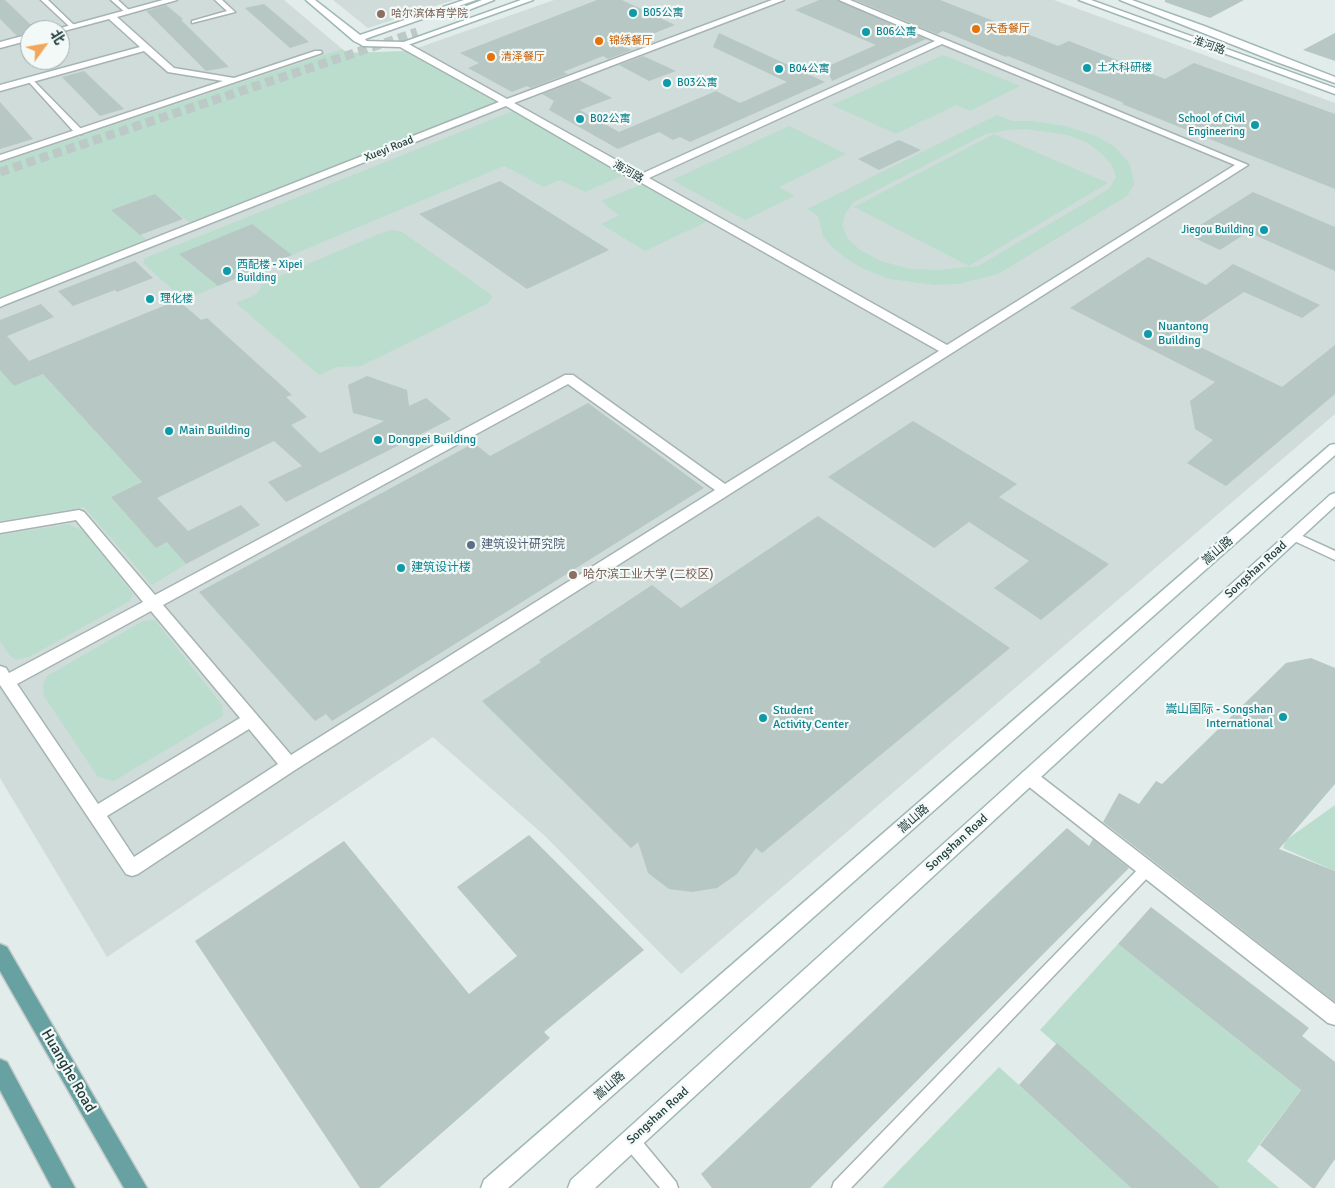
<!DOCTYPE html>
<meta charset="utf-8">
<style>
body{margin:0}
#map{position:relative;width:1335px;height:1188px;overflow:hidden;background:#e2ecea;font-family:Signika,"Noto Sans SC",sans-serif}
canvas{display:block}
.north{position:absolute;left:20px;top:20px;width:50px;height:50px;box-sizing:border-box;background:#f3f9f7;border:1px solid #9faead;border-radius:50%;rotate:58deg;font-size:14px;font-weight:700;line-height:20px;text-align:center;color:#223d3d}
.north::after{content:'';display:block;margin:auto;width:18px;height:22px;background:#f1a75b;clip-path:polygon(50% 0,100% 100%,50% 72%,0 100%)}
</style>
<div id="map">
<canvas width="1335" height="1188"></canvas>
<div class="north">北</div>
</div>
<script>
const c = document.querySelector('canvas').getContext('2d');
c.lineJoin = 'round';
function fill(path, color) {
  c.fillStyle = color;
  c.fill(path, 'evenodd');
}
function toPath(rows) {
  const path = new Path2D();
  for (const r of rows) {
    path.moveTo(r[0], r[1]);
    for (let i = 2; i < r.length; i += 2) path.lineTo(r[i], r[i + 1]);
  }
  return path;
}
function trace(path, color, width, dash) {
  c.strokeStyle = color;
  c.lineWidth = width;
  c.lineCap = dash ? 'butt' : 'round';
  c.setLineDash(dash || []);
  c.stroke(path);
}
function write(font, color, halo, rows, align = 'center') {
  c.font = font + ' Signika,"Noto Sans SC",sans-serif';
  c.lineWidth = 4.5;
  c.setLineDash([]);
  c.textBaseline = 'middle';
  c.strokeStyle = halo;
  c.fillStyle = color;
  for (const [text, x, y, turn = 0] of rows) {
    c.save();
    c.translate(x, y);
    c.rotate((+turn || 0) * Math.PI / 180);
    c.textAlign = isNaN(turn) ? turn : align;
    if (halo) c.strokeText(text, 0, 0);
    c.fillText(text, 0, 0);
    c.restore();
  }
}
fill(toPath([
 [0,0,284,0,347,53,409,51,554,0,1054,0,1335,103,1335,414,681,974,545,836,433,737,107,957,0,778],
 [30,30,60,30,60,60,30,60],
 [333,0,454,0,368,28]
]), '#d0dcda');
fill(toPath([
 [342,49,347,53,409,51,500,103,190,223,155,194,112,210,147,240,0,298,0,163],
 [943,55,1020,86,970,111,956,105,896,134,832,105],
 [513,111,627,174,585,192,560,180,544,187,504,166,292,255,252,224,179,254,218,286,184,300,143,263,145,258],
 [997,115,1012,121,1032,121,1066,126,1098,137,1115,147,1130,164,1134,184,1127,196,998,274,959,284,935,285,889,279,862,268,844,257,831,246,823,236,818,216,807,209],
 [1026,129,1067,135,1086,142,1100,152,1112,165,1116,177,1109,189,978,266,937,270,910,269,881,261,860,250,848,239,842,225,845,214,854,202,986,134,1008,130],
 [789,126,846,154,779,187,794,196,745,220,672,180],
 [994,134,1108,183,969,266,854,207],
 [642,184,708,221,645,251,601,224,619,215,601,201],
 [393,230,402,232,489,293,492,298,487,304,361,366,337,367,319,375,236,303,255,295,260,290,261,284,381,233],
 [0,370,14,386,43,374,142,482,111,497,156,548,167,542,186,564,152,585,84,507,0,521],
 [69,524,83,531,133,594,130,601,29,657,16,660,10,656,0,641,0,535],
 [155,620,222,705,223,716,114,781,98,777,44,696,43,685,47,676,143,621],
 [1335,805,1335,871,1283,848,1286,840],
 [1118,944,1301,1090,1247,1161,1279,1188,1220,1188,1040,1030],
 [999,1067,1019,1085,1131,1188,882,1188]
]), '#bbddcd');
fill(toPath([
 [0,0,5,0,30,24,30,32,17,36,0,19],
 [597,0,622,0,675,25,622,46,632,50,608,59,603,56,563,72,568,74,531,88,527,86,512,92,468,68,479,63,460,53],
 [819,0,837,0,926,39,832,81,826,67,876,45,795,10],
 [855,0,940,0,1058,46,1069,41,1165,79,1194,63,1335,114,1335,189,1122,104,1124,103,1008,56,1006,57,943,31,937,34],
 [1165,0,1244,0,1210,18,1165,2],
 [264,4,309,42,290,48,245,8],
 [166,5,183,19,181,20,229,67,206,71,146,11],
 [719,33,825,82,690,142,680,137,673,140,659,132,618,149,549,110,554,101,542,94,579,80,612,98,580,110,619,132,716,91,740,103,787,82,713,47],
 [1335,33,1335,61,1303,50],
 [643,56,676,71,649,81,619,65],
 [84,71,124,109,100,116,62,77],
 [0,102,33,139,0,149],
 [899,140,921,150,879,170,858,159],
 [500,181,609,250,527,289,419,214],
 [1253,192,1335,227,1335,271,1248,232,1220,250,1186,234],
 [155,194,183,219,140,235,111,210],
 [252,224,292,255,218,286,179,254],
 [1148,257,1206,285,1233,264,1320,305,1302,318,1244,292,1178,336,1282,387,1335,345,1335,394,1226,486,1187,463,1213,440,1195,429,1190,401,1215,382,1070,308],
 [135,261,153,278,117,292,115,290,73,306,58,291],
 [178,300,201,320,207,318,292,395,286,397,307,417,291,425,320,453,384,421,353,413,348,385,367,376,407,390,409,406,426,398,451,419,286,502,268,482,302,466,274,441,157,498,188,531,241,505,260,525,186,564,167,542,156,548,111,497,142,482,43,374,14,386,0,370,0,320,41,304,54,317,7,336,29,361],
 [588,403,704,488,332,721,326,714,315,721,199,592,474,443,490,456],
 [913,421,1017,484,999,497,1109,564,1041,620,994,588,1029,561,969,522,934,548,828,477],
 [818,516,1010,648,762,853,756,848,737,874,717,888,692,892,669,889,648,873,638,842,631,848,482,701,541,662,539,660,652,585,681,608],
 [1311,658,1335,668,1335,784,1279,849,1335,871,1335,1002,1103,822,1119,793,1139,804,1156,781,1162,784,1286,663],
 [1067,828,1089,846,1093,839,1129,868,810,1188,712,1188,701,1174],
 [529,835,644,950,544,1032,550,1038,379,1188,360,1188,195,941,344,841,469,994,517,956,457,887],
 [1151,907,1309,1028,1302,1036,1335,1062,1335,1159,1315,1188,1312,1188,1260,1145,1301,1090,1118,944],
 [1057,1043,1220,1188,1131,1188,1019,1085]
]), '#b7c7c4');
trace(toPath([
 [0,172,417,32]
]), '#bcc9c7', 9, [9, 5]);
const lane = toPath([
 [41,0,48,0,74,25,74,27,70,27,41,0],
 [111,0,118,0,131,12,126,13,111,0],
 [215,0,222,0,235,12,192,23,192,21,227,11,215,0],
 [28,79,32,79,82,130,82,134,76,134,28,81,28,79],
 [1294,532,1335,551,1335,560,1290,539,1289,536,1290,533,1294,532],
 [1147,863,1152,865,1154,869,1152,873,851,1188,832,1188,834,1182,1142,865,1147,863],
 [631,1133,637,1135,676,1182,678,1188,660,1188,625,1147,623,1141,625,1135,631,1133]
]);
const street = toPath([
 [163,0,177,0,117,17,174,68,234,78,315,51,321,51,322,53,0,161,0,155,223,81,168,72,144,51,0,91,0,85,140,47,109,19,60,32,60,30,53,30,163,0],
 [772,0,784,0,514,103,641,174,935,41,839,0,850,0,1248,165,295,770,138,874,132,876,126,874,0,685,0,666,6,668,9,673,143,602,76,520,0,533,0,523,79,510,84,512,155,595,565,375,573,375,725,484,939,351,640,182,635,181,506,106,4,305,0,307,0,299,499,102,400,47,364,46,361,45,361,41,405,42,507,99,772,0],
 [942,44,1235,165,947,345,649,178,942,44],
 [568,384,715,490,291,755,163,605,568,384],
 [151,611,240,718,98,804,17,684,151,611],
 [249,729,278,764,134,857,107,816,249,729],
 [30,34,30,40,0,48,0,42,30,34],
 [1029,770,1035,772,1335,1004,1335,1025,1328,1023,1023,782,1020,777,1023,772,1029,770]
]);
const secondary = toPath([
 [306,0,315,0,360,35,464,0,476,0,365,39,368,43,364,46,354,41,306,0],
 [482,0,494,0,466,11,459,9,482,0],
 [521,0,533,0,405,46,399,46,398,44,521,0],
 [1079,0,1091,0,1335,88,1335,94,1079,0],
 [1120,0,1132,0,1204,26,1335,77,1335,83,1274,61,1120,0],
 [1335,444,1335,455,508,1188,481,1188,484,1180,1330,445,1335,444],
 [1335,493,1335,506,595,1188,568,1188,571,1180,1330,495,1335,493]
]);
const primary = toPath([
 [0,944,7,947,147,1188,124,1188,0,971,0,944],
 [0,1059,7,1062,75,1188,52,1188,0,1090,0,1059]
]);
trace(lane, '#a5b4b3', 3);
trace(street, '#a5b4b3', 3);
trace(secondary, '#a0b8b5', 3);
trace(primary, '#c1c9c9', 3);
fill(lane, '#fff');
fill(street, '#fff');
fill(secondary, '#fff');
fill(primary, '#67a1a1');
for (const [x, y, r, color] of [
 [633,13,5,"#0f9aa8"],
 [381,14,5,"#8d6e63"],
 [976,29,5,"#e8710a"],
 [866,32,5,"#0f9aa8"],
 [599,41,5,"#e8710a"],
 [491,57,5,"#e8710a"],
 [1087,68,5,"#0f9aa8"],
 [779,69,5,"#0f9aa8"],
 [667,83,5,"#0f9aa8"],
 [580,119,5,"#0f9aa8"],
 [1255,125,5,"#0f9aa8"],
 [1264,230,5,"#0f9aa8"],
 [227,271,5,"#0f9aa8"],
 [150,299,5,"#0f9aa8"],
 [1148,334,5,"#0f9aa8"],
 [169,431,5,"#0f9aa8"],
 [378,440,5,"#0f9aa8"],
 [471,545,5,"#5c6f8a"],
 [401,568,5,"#0f9aa8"],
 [573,575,5,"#8d6e63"],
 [1283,717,5,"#0f9aa8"],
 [763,718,5,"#0f9aa8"]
]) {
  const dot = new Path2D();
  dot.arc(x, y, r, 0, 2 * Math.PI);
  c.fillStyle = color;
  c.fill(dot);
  trace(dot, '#f3f9f7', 2);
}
write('11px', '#0d838f', '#f3f9f7', [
 ["B05公寓",643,13],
 ["B06公寓",876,32],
 ["土木科研楼",1097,68],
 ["B04公寓",789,69],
 ["B03公寓",677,83],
 ["B02公寓",590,119],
 ["School of Civil",1245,119,"right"],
 ["Engineering",1245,132,"right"],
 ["Jiegou Building",1254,230,"right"],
 ["西配楼 - Xipei",237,265],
 ["Building",237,278],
 ["理化楼",160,299]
], 'left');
write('11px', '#785e54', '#f3f9f7', [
 ["哈尔滨体育学院",391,14]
], 'left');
write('11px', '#c56008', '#f3f9f7', [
 ["天香餐厅",986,29],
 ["锦绣餐厅",609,41],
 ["清泽餐厅",501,57]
], 'left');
write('11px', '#223d3d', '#f3f9f7', [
 ["淮河路",1209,46,20],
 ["Xueyi Road",389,149,-22],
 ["海河路",628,172,30]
]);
write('12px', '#0d838f', '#f3f9f7', [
 ["Nuantong",1158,327],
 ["Building",1158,341],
 ["Main Building",179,431],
 ["Dongpei Building",388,440],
 ["建筑设计楼",411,568],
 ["嵩山国际 - Songshan",1273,710,"right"],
 ["International",1273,724,"right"],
 ["Student",773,711],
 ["Activity Center",773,725]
], 'left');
write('12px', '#4e5e75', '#f3f9f7', [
 ["建筑设计研究院",481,545]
], 'left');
write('12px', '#223d3d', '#f3f9f7', [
 ["嵩山路",1218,551,-41],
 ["Songshan Road",1256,570,-42],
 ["嵩山路",914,819,-41],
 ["Songshan Road",957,843,-42],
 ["嵩山路",610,1086,-41],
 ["Songshan Road",658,1116,-42]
]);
write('12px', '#785e54', '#f3f9f7', [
 ["哈尔滨工业大学 (二校区)",583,575]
], 'left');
write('15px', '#223d3d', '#f3f9f7', [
 ["Huanghe Road",68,1071,60]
]);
</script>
